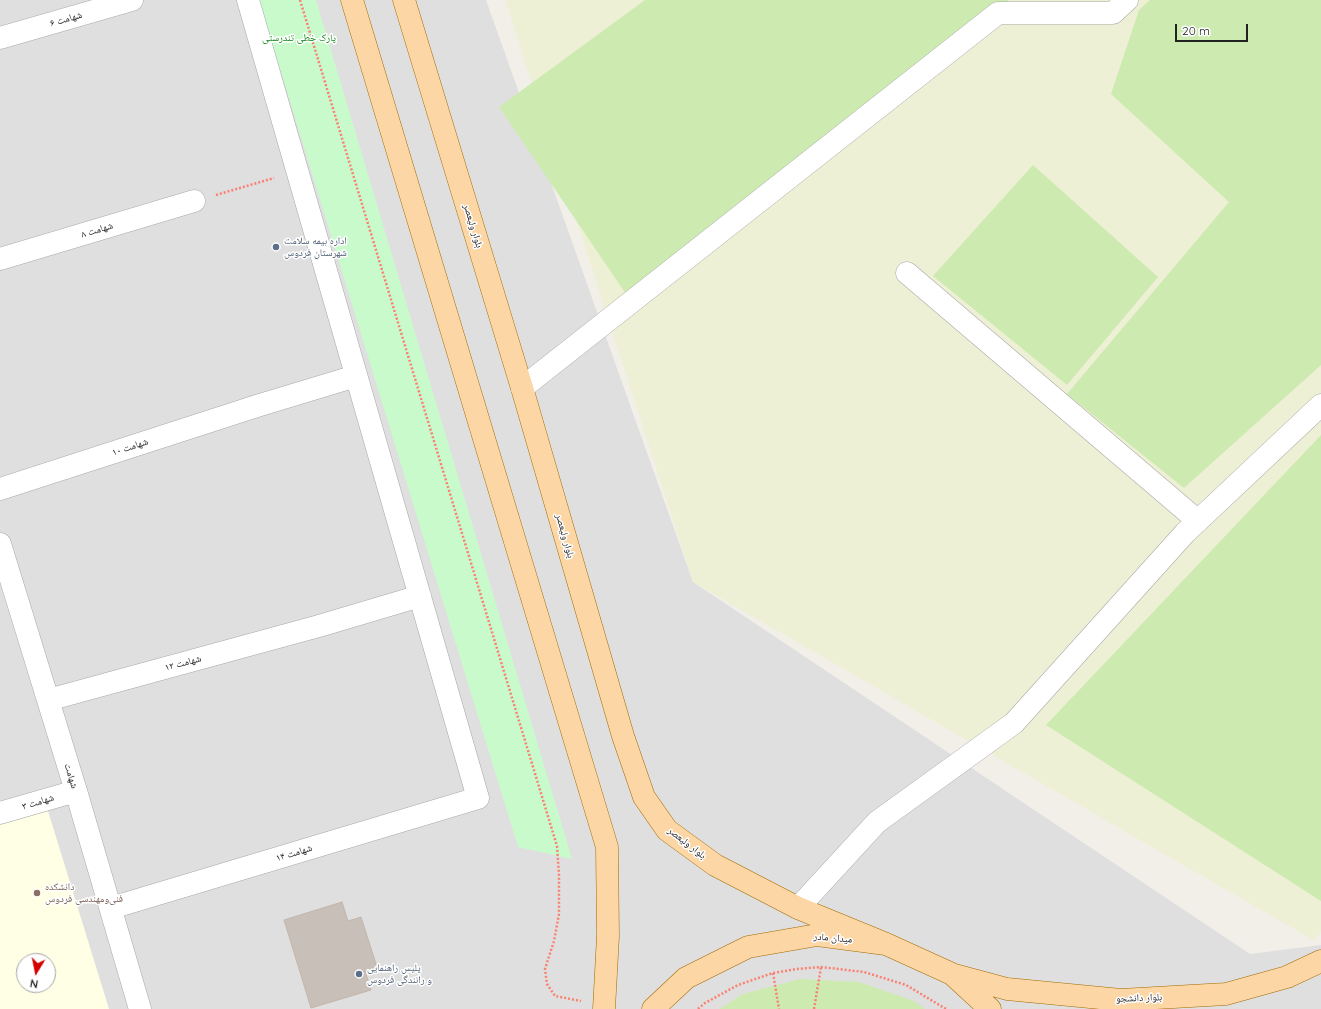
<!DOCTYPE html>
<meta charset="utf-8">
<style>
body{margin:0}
#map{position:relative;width:1321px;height:1009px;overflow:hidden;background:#f2efe9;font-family:Quicksand,sans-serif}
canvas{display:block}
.north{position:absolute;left:16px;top:953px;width:40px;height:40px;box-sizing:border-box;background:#fff;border:1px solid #a7a7a7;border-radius:50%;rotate:190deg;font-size:11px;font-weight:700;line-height:16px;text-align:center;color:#222}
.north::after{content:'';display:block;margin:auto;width:14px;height:18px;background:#d40000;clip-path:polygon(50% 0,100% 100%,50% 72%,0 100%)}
.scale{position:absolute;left:1175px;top:24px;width:73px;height:18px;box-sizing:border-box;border:2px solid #222;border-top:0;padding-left:5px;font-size:12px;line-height:14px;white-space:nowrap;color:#222;-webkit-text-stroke:3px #fff;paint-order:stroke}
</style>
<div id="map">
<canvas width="1321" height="1009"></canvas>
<div class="north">N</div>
<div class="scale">20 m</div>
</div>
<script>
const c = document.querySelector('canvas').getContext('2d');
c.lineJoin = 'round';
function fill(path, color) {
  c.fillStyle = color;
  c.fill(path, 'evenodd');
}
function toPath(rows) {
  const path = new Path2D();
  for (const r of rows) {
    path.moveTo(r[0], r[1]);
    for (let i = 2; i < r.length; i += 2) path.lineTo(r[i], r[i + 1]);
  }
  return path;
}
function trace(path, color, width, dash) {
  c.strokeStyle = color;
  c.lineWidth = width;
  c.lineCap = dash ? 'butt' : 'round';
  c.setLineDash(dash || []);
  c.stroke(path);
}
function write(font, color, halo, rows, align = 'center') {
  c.font = font + ' Quicksand,"Noto Naskh Arabic",sans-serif';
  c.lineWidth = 3;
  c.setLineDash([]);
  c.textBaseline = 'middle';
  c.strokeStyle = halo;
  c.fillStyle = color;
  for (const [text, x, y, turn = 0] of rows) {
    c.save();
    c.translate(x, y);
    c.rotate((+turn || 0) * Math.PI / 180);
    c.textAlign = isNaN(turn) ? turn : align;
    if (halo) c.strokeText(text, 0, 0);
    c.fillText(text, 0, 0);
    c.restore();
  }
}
fill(toPath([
 [0,0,486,0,693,582,1250,954,1321,945,1321,1009,0,1009],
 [24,961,48,961,48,985,24,985]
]), '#e0dfdf');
fill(toPath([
 [48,811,109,1009,0,1009,0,825],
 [24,961,48,961,48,985,24,985]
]), '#ffffe5');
fill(toPath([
 [505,0,1321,0,1321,932,1313,940,693,582]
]), '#eef0d5');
fill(toPath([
 [645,0,1009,0,626,294,499,107],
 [1150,0,1321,0,1321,365,1184,488,1067,394,1229,202,1111,94,1139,10],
 [1033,165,1158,277,1067,385,933,276],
 [1321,435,1321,901,1046,725],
 [800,979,859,982,914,1001,925,1009,719,1009,743,994]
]), '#cdebb0');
fill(toPath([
 [259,0,316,0,572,859,518,847]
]), '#c8facc');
const building = toPath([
 [342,902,348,921,361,917,377,967,365,971,371,990,311,1008,284,920,342,902]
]);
fill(building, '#c7bfb8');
trace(building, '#c4b6ab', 1);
const minor = toPath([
 [0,38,132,0],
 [0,259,194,201],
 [907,273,1198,521],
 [522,388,998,13,1113,13,1127,0],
 [0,489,260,405,356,376],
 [0,544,76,791,140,1009],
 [48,700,319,626,420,596],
 [0,813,76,791],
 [111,908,478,798,248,0],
 [798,908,877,822,1014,723,1185,533,1321,405]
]);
const major = toPath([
 [352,0,607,847,608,936,604,1009],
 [404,0,522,388,623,736,644,797,667,830,715,865,798,908,886,944],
 [955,975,1007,989,1121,1000,1226,994,1287,977,1321,961],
 [653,1009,686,978,748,947,817,935,886,944,952,974,990,1009]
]);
trace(minor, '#a9a9a9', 23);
trace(major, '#a06b00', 23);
trace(toPath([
 [300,0,557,846,559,875,559,914,554,941,545,969,547,984,555,996,581,1001],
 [216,195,274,178],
 [773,973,779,1009],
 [698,1009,705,1003,738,985,773,973,797,969,821,967,864,972,906,985,946,1009],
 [814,1009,821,967]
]), '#fa8072', 2.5, [2, 2]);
trace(minor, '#fff', 22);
trace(major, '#fcd6a4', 22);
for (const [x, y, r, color] of [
 [276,247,4,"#5c6f8a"],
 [37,893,4,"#8d6e63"],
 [359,974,4,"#5c6f8a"]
]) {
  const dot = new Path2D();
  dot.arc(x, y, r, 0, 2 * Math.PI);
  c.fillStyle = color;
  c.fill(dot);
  trace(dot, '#fff', 1.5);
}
write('10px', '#222', '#fff', [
 ["شهامت ۶",66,19,-16],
 ["بلوار ولیعصر",473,226,73],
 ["شهامت ۸",97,230,-17],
 ["شهامت ۱۰",130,447,-18],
 ["بلوار ولیعصر",565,536,74],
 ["شهامت ۱۲",183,663,-15],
 ["شهامت",71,776,73],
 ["شهامت ۳",38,802,-17],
 ["بلوار ولیعصر",687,843,38],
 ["شهامت ۱۴",294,853,-17],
 ["میدان مادر",833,938,5],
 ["بلوار دانشجو",1139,998,-2]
]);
write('10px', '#0c8416', '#fff', [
 ["پارک خطی تندرستی",299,38]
]);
write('10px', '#4e5e75', '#fff', [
 ["اداره بیمه سلامت",284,241],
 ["شهرستان فردوس",284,253],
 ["پلیس راهنمایی",367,968],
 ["و رانندگی فردوس",367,980]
], 'left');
write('10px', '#785e54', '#fff', [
 ["دانشکده",45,887],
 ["فنی‌ومهندسی فردوس",45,899]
], 'left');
</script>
